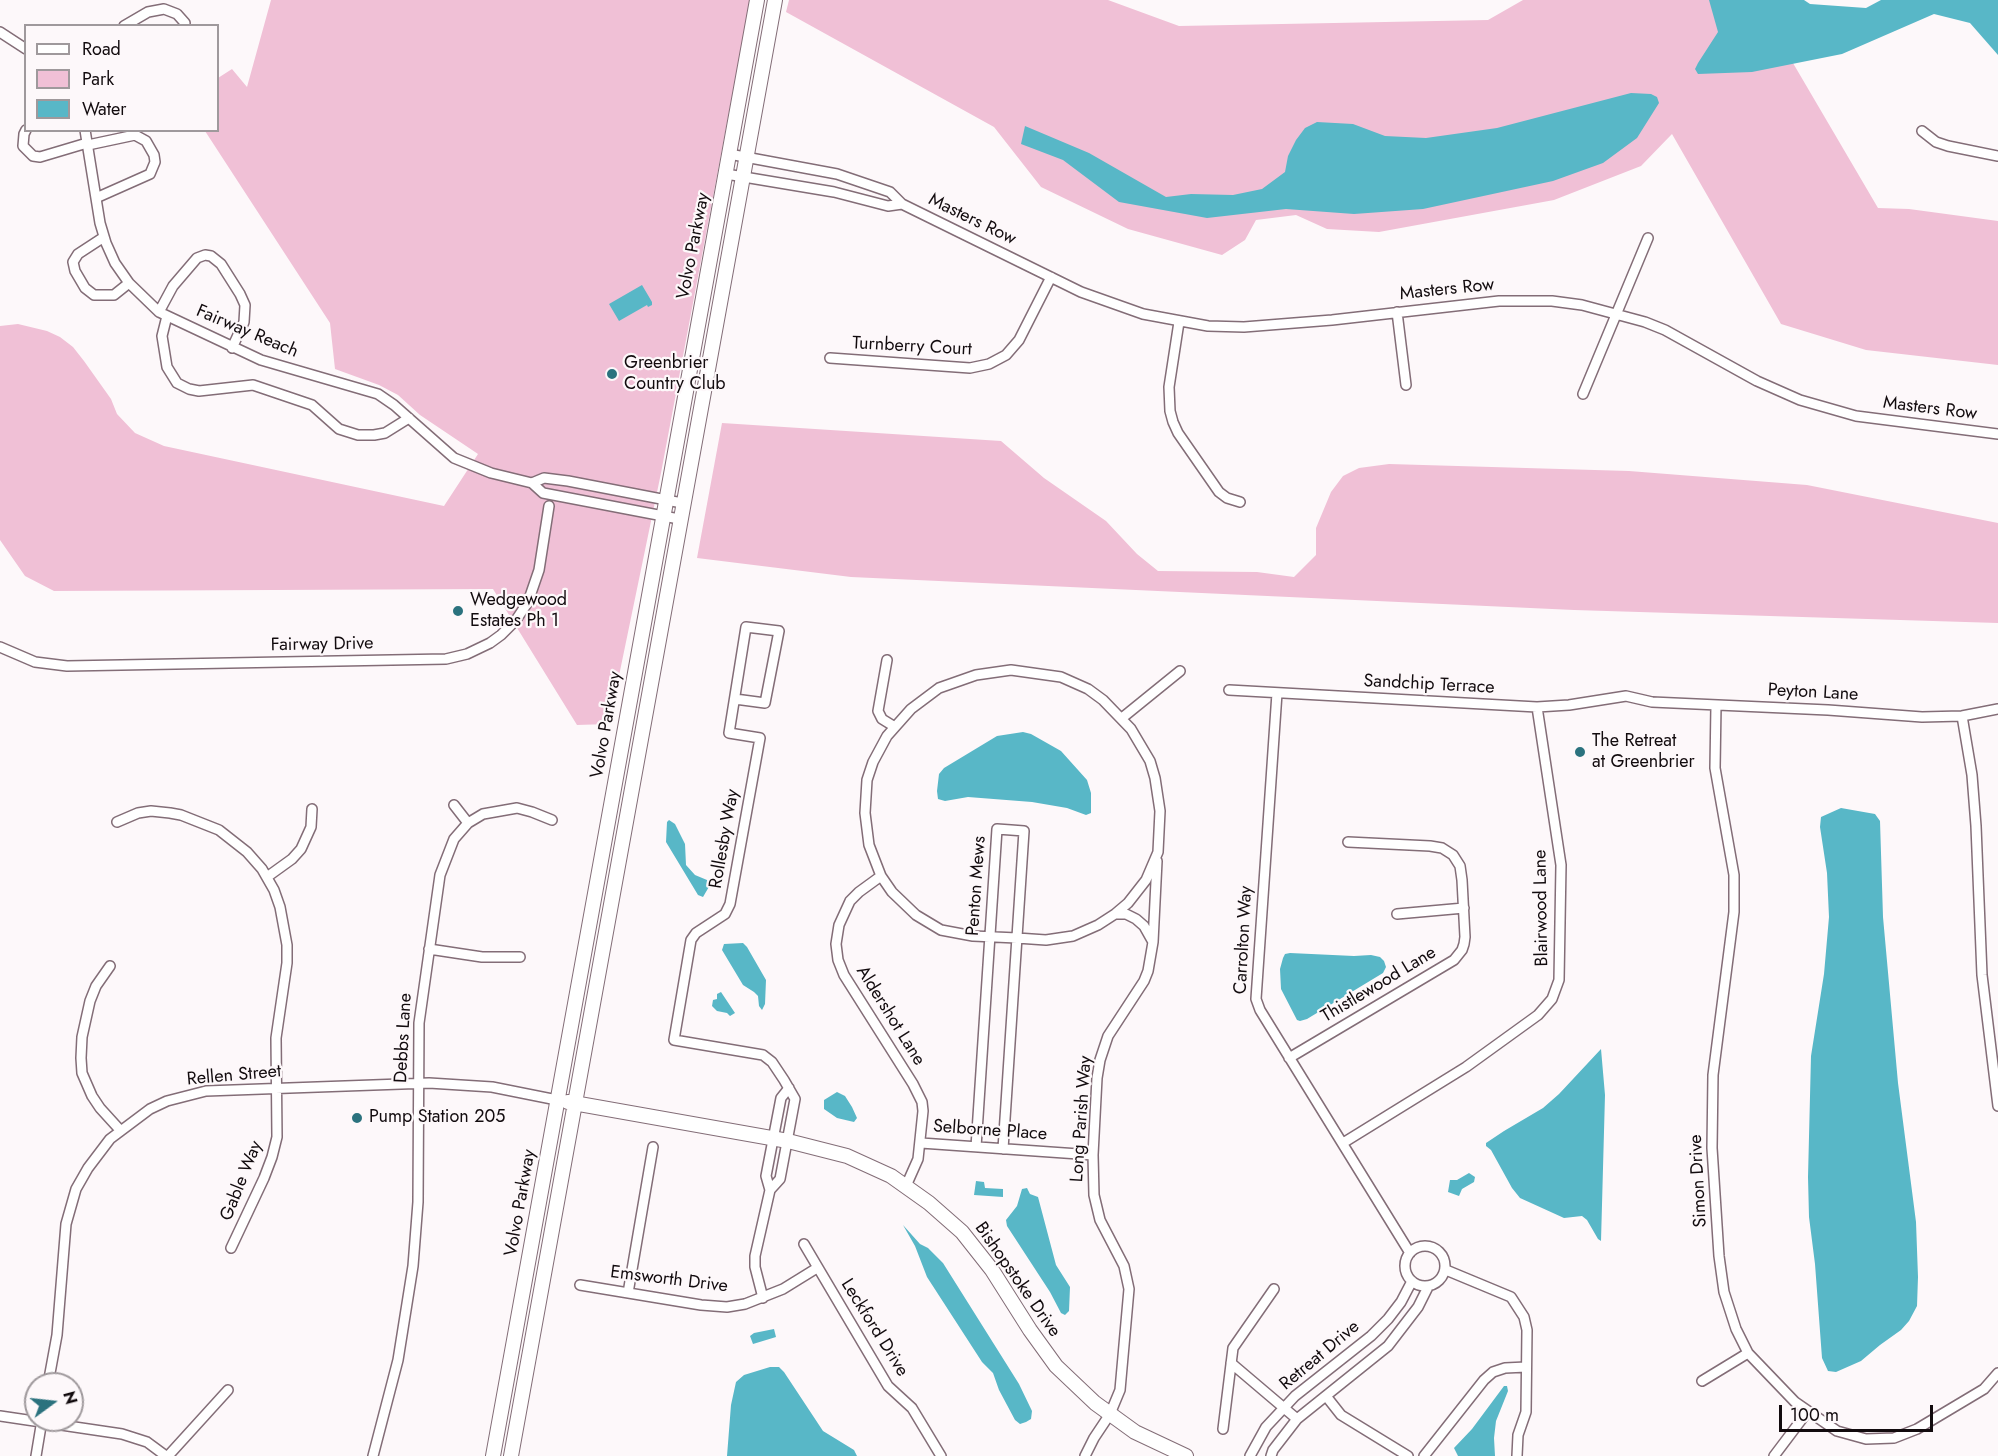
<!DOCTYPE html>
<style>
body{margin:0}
#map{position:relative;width:1998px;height:1456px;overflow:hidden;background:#fdf8fa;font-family:Jost,sans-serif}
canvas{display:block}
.legend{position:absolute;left:24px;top:24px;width:195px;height:108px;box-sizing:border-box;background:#fdf8fa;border:2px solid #9f999c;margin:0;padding:8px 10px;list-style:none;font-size:18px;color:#120b0e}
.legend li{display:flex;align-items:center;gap:12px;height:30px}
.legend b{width:30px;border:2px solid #9f999c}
.north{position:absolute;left:24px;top:1372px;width:60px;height:60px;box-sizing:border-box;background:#fdf8fa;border:2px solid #9f999c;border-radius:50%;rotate:75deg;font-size:16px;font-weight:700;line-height:24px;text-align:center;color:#120b0e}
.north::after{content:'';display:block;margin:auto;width:21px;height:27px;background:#2b727e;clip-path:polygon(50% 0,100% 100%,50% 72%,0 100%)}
.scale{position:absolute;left:1779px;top:1405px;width:154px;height:27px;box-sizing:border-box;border:3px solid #120b0e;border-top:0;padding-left:8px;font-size:18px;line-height:21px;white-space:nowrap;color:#120b0e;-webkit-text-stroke:4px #fdf8fa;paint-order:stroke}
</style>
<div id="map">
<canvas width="1998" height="1456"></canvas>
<ul class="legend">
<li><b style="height:8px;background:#fff"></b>Road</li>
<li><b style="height:16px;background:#f0c0d6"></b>Park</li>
<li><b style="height:16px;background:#58b7c7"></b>Water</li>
</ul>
<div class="north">N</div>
<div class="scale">100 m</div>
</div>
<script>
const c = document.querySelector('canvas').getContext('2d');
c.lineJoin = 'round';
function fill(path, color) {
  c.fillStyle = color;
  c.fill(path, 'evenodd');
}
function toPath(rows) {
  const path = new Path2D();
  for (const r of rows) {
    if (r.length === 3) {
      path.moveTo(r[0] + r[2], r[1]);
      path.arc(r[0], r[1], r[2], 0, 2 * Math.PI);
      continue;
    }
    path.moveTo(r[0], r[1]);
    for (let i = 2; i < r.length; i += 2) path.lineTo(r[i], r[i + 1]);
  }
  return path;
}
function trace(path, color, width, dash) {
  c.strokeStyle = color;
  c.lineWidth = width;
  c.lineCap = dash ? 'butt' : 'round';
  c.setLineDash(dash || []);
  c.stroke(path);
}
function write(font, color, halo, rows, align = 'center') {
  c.font = font + ' Jost,sans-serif';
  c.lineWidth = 4.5;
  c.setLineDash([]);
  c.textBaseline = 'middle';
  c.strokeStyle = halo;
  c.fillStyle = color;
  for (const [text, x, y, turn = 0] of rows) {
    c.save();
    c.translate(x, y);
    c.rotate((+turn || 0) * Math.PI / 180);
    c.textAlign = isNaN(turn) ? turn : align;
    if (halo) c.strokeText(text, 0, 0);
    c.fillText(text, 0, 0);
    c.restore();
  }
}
fill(toPath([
 [271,0,750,0,661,473,609,724,577,725,493,589,54,591,25,576,0,540,0,326,18,324,47,331,60,337,73,347,84,361,111,399,117,414,135,433,164,446,444,506,478,454,420,415,398,395,379,385,335,369,330,323,205,131,218,130,218,78,232,69,247,87],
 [789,0,1108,0,1179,26,1488,20,1523,0,1756,0,1878,208,1909,209,1998,221,1998,365,1866,350,1781,324,1672,134,1641,166,1554,200,1379,232,1327,229,1296,215,1256,220,1245,240,1222,255,1128,229,1041,187,994,127,786,12],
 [722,423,1001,441,1044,478,1106,521,1137,554,1158,571,1257,572,1294,577,1316,555,1316,528,1331,492,1343,476,1359,468,1389,464,1629,471,1807,485,1998,523,1998,623,1574,610,851,577,697,558]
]), '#f0c0d6');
fill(toPath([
 [1709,0,1804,0,1810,4,1866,8,1881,0,1998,0,1998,55,1970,23,1934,14,1842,54,1752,72,1698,74,1695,69,1698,63,1718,32],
 [1631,93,1651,94,1657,97,1659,103,1637,138,1603,163,1553,181,1423,209,1354,214,1286,209,1207,218,1119,202,1063,160,1021,144,1025,126,1089,153,1166,197,1191,194,1233,195,1262,189,1285,172,1288,156,1296,140,1305,128,1317,122,1353,124,1385,136,1426,138,1497,128],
 [642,285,652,302,652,305,648,307,647,305,619,321,609,304],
 [1023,732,1031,734,1061,751,1087,780,1091,793,1091,813,1086,815,1067,808,1032,802,968,797,945,801,938,799,937,791,939,774,944,768,997,736],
 [1841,808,1875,814,1880,821,1883,917,1898,1083,1916,1222,1918,1277,1917,1306,1909,1321,1901,1330,1880,1345,1861,1361,1836,1372,1828,1371,1822,1358,1815,1264,1809,1217,1808,1177,1811,1056,1824,974,1829,917,1827,873,1820,827,1821,817],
 [669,820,675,824,685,844,686,865,695,875,707,880,710,885,703,897,698,895,666,842,667,822],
 [743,943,747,947,766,980,765,1004,762,1010,759,1006,758,996,754,992,743,985,722,950,724,944],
 [1290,953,1354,956,1371,955,1380,957,1384,961,1386,967,1383,973,1307,1019,1300,1021,1297,1020,1281,989,1280,969,1283,958,1285,954],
 [721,992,735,1013,730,1016,727,1013,717,1011,712,1006,713,1000,717,999,717,994],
 [1601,1049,1605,1095,1601,1241,1598,1239,1587,1220,1582,1216,1564,1218,1520,1198,1512,1188,1491,1150,1486,1146,1486,1143,1504,1131,1543,1108,1559,1094],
 [837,1092,845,1096,852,1107,857,1118,854,1122,837,1118,824,1109,824,1100],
 [1469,1173,1475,1177,1474,1182,1462,1189,1459,1196,1448,1192,1450,1180,1457,1180],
 [976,1181,984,1182,985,1188,1003,1189,1003,1197,974,1195],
 [1027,1188,1030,1194,1038,1197,1056,1265,1070,1287,1069,1311,1065,1315,1061,1313,1050,1292,1007,1226,1006,1220,1017,1206,1022,1189],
 [903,1225,920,1244,928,1248,943,1263,1019,1384,1032,1411,1031,1419,1026,1422,1020,1424,1015,1420,999,1390,993,1373,982,1362,927,1277,915,1246],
 [774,1329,776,1337,753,1344,750,1336,754,1333],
 [770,1367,779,1367,784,1372,823,1431,854,1450,857,1456,727,1456,731,1405,736,1382,744,1375],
 [1504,1386,1507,1386,1508,1391,1496,1421,1494,1438,1495,1456,1458,1456,1454,1448,1472,1429]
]), '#58b7c7');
const street = toPath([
 [124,26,148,12,164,9,177,14,185,23],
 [0,32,26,49],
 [26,130,24,134,23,146,33,156,40,157,87,143],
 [85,130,100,223,106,243,115,263,129,283,159,312,261,360,378,394,394,405,454,458,491,473,532,483],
 [1922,131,1936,142,1948,146,1998,156],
 [88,145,135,135,146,141,154,155,155,162,150,174,96,198],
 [729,154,837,174,890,192,902,204,1081,292,1143,314,1208,326,1244,327,1332,320,1499,301,1552,301,1582,305,1645,322,1665,330,1757,381,1800,400,1856,416,1998,434],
 [726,174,834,192,888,206,902,204],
 [104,237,78,254,73,262,75,271,85,288,94,295,114,295,129,283],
 [159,312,173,286,197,258,205,255,211,256,221,264,240,294,245,305,244,322,232,348],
 [1397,312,1406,385],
 [167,316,162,336,167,367,177,383,189,389,199,391,253,385,312,405,339,429,358,435,374,435,385,433,409,418],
 [1179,322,1169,387,1170,411,1173,422,1178,433,1219,492,1227,498,1240,502],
 [830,358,970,368,989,364,1006,355,1019,340,1051,277],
 [1583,394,1648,238],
 [679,519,543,493,532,483,544,478,568,481,682,503],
 [0,647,35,662,67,666,446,659,467,654,490,643,501,635,516,620,528,602,539,570,549,506],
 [887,660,878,711,882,719,895,727],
 [1011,670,1061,677,1088,689,1103,700,1131,729,1150,761,1155,778,1160,811,1158,852,1146,880,1128,903,1115,914,1098,925,1073,936,1046,940,1017,938,973,936,941,930,916,915,892,892,881,876,869,845,865,813,867,780,873,762,887,736,911,709,939,688,976,675,1011,670],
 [1229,690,1537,707,1569,705,1626,696,1652,702,1828,710,1922,717,1962,716,1998,709],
 [1277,693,1256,999,1260,1010,1410,1253],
 [735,699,765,703,779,631,746,627,729,733,760,738,730,904,725,914,696,933,691,940,674,1040,763,1055,772,1062,784,1080,795,1099,780,1179,770,1190],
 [1716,705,1715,768,1734,875,1734,912,1713,1075,1712,1148,1719,1256,1724,1292,1736,1329,1748,1353,1795,1402,1837,1431,1866,1439,1894,1438,1917,1429,1984,1389,1998,1373],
 [1962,716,1972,775,1976,826,1982,975,1998,1106],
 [1122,718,1180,671],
 [454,805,468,823],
 [117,822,138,813,151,811,170,813,181,815,219,830,247,852,262,869,274,890,280,907,287,945,287,963,276,1038,277,1137,272,1157,264,1178,231,1248],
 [881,876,859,892,850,901,839,925,836,944,838,960,844,975,913,1084,922,1102,923,1111,918,1159,906,1186],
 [267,877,292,859,301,849,311,827,312,809],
 [1115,914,1126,914,1136,919,1144,926,1153,942],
 [1397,914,1464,908],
 [429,949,482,957,520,957],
 [110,966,96,986,90,1001,82,1037,81,1058,82,1073,92,1096,100,1108,120,1130],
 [1289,1058,1454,960,1462,950,1464,944,1465,937,1462,880,1460,866,1453,855,1442,848,1430,846,1348,842],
 [921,1143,1093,1155],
 [1343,1143,1466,1067,1538,1015,1552,999,1559,980,1561,865,1537,707],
 [976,1147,997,829,1011,830,1024,831,1003,1149],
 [804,1244,888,1386,912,1408,941,1456],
 [1425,1266,20],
 [1446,1270,1511,1297,1524,1317,1527,1330,1526,1412,1518,1435,1517,1456],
 [580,1285,701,1305,727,1307,745,1304,783,1289,817,1268],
 [628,1293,653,1147],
 [763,1298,755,1267,755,1256,770,1190,766,1176,781,1098,789,1088],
 [1231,1363,1297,1419],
 [1702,1381,1748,1353],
 [48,1384,57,1335,66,1224,76,1189,88,1168,110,1139,150,1109,167,1101,206,1091,429,1083,492,1087,557,1100],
 [1326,1396,1341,1415,1408,1456],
 [0,1416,122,1434,147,1442,166,1456],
 [1223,1429,1233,1348,1274,1289],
 [36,1456,42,1420],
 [168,1456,228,1390],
 [373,1456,398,1360,413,1266,418,1202,419,1023,440,875,454,839,468,823,483,814,517,808,532,812,552,820],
 [1085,1456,1094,1438,1110,1414,1120,1390,1129,1289,1124,1266,1100,1220,1094,1195,1093,1155,1097,1078,1100,1060,1108,1036,1144,981,1148,971,1153,942,1157,861],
 [1250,1456,1266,1427,1295,1396,1371,1336,1388,1319,1401,1302,1412,1281],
 [1271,1456,1273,1450,1297,1419,1388,1346,1418,1307,1428,1287],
 [1424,1456,1484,1380,1493,1372,1505,1368,1526,1367],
 [1774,1456,1808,1411]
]);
const secondary = toPath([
 [568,1102,788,1141,847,1156,891,1176,929,1203,962,1232,992,1270,1030,1330,1056,1366,1095,1403,1135,1432,1186,1456],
 [493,1456,757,0],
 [511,1456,775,0]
]);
trace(street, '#836d77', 12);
trace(secondary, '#836d77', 16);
trace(street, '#fff', 9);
trace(secondary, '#fff', 14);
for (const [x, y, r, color] of [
 [612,374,6,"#2b727e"],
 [458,611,6,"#2b727e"],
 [1580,752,6,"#2b727e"],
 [357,1118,6,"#2b727e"]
]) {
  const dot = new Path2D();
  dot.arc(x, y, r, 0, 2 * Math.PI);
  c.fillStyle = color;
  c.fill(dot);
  trace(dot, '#fdf8fa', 2);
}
write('18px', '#120b0e', '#fdf8fa', [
 ["Masters Row",972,220,26],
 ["Volvo Parkway",694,246,-79],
 ["Masters Row",1447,290,-6],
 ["Fairway Reach",247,332,23],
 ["Turnberry Court",912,347,3],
 ["Masters Row",1930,409,7],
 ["Fairway Drive",322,645,-1],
 ["Sandchip Terrace",1429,685,3],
 ["Peyton Lane",1813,693,3],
 ["Volvo Parkway",607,725,-80],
 ["Rollesby Way",725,839,-80],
 ["Penton Mews",977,886,-86],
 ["Blairwood Lane",1542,908,-91],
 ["Carrolton Way",1244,940,-87],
 ["Thistlewood Lane",1379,985,-31],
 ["Aldershot Lane",890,1016,58],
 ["Debbs Lane",404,1038,-87],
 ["Rellen Street",234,1076,-5],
 ["Long Parish Way",1082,1119,-86],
 ["Selborne Place",990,1131,4],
 ["Gable Way",242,1181,-68],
 ["Simon Drive",1699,1181,-93],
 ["Volvo Parkway",521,1203,-80],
 ["Emsworth Drive",669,1280,7],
 ["Bishopstoke Drive",1017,1280,55],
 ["Leckford Drive",874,1328,58],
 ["Retreat Drive",1320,1356,-40]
]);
write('18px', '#120b0e', '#fdf8fa', [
 ["Greenbrier",624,364],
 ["Country Club",624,385],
 ["Wedgewood",470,601],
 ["Estates Ph 1",470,622],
 ["The Retreat",1592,742],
 ["at Greenbrier",1592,763],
 ["Pump Station 205",369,1118]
], 'left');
</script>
